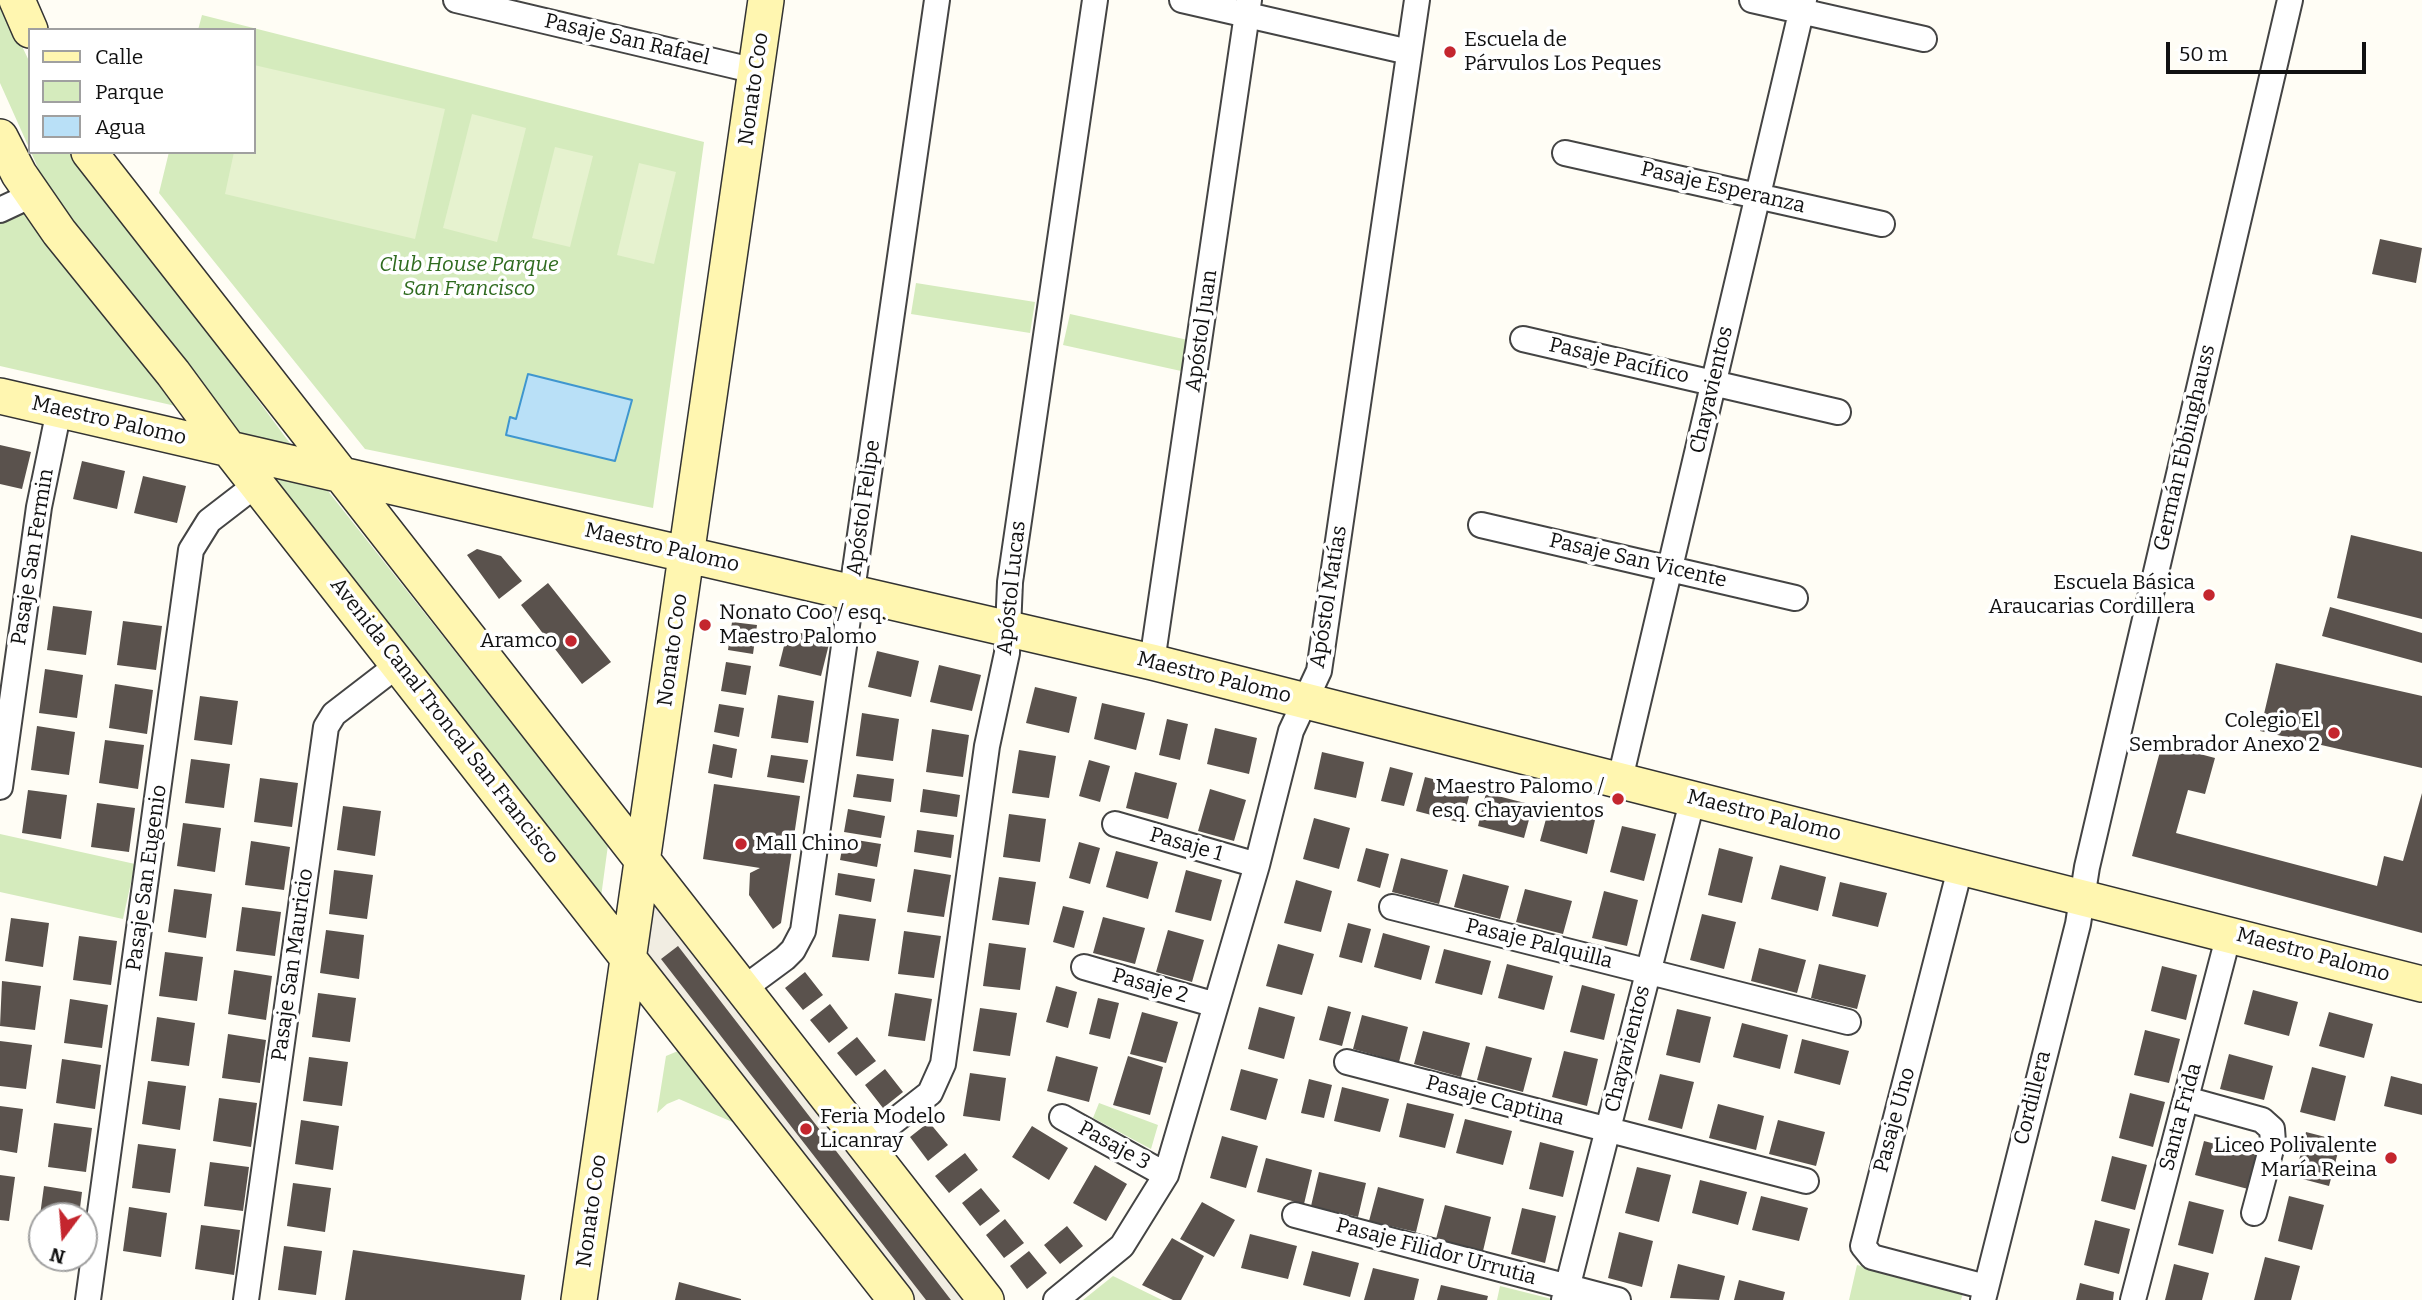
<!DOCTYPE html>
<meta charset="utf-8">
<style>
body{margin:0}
#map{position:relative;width:2422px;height:1300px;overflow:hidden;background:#fffdf5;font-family:Bitter,serif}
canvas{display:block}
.legend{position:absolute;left:28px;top:28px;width:228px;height:126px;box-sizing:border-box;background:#fff;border:2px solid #a0a0a0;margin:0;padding:9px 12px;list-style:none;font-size:21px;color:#111}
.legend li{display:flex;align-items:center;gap:14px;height:35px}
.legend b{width:35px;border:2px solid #a0a0a0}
.north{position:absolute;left:28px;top:1202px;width:70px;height:70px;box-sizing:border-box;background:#fff;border:2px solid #a0a0a0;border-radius:50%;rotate:196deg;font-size:19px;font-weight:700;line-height:28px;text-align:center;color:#111}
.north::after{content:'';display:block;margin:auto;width:24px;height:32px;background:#c4262e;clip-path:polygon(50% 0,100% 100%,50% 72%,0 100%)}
.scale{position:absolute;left:2166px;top:42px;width:200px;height:32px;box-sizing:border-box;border:4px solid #111;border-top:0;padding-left:9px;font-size:21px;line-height:24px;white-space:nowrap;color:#111;-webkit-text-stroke:5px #fff;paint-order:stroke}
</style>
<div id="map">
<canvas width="2422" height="1300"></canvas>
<ul class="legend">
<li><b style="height:9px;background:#fff6b0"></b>Calle</li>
<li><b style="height:19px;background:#d5ebbd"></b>Parque</li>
<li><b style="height:19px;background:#b9e0f7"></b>Agua</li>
</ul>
<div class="north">N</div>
<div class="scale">50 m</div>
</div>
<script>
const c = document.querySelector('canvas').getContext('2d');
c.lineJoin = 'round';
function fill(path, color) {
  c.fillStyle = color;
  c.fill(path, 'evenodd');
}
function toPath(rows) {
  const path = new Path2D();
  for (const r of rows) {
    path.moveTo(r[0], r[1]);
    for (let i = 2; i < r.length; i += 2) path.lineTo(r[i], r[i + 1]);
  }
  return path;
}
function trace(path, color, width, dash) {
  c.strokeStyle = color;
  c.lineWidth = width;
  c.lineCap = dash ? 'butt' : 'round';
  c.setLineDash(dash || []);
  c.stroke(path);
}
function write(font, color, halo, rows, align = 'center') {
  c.font = font + ' Bitter,serif';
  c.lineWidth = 7;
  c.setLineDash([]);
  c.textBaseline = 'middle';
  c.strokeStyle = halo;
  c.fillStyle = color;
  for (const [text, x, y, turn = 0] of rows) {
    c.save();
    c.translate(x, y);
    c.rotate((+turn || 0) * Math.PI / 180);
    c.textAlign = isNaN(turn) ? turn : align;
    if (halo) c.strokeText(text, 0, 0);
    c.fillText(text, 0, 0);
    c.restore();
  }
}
fill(toPath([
 [0,0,30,63,30,150,0,83],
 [202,15,704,142,653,508,365,449,159,193,169,152,254,152,254,30,198,30],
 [31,152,75,152,286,438,608,845,601,897,50,196],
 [27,207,180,407,0,366,0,220],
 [916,283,1035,302,1030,333,911,314],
 [1070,314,1188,340,1181,371,1063,345],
 [0,834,135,864,123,919,0,892],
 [678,1051,737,1124,679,1099,667,1104,657,1113,666,1056],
 [1099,1103,1158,1125,1151,1149,1093,1118],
 [1857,1265,1963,1293,1961,1300,1849,1300],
 [1113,1276,1162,1300,1083,1300],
 [1500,1286,1556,1300,1497,1300]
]), '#d5ebbd');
fill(toPath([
 [254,65,445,109,415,239,225,194,234,152,254,152],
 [472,114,526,128,497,242,443,228],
 [555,147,593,156,570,247,532,238],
 [639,163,676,172,654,264,617,255]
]), '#e6f2cf');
fill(toPath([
 [648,886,967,1300,908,1300,635,946]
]), '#f1ede2');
const water = toPath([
 [528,374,632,400,615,461,506,435,510,417,516,419,528,374]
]);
fill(water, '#b9e0f7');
trace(water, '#3f96cf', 2);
fill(toPath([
 [2380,239,2422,248,2416,283,2372,274],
 [0,445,31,452,22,489,0,484],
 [82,461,125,471,117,509,73,499],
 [143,476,186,486,177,523,134,513],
 [2351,535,2422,552,2422,619,2337,598],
 [477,549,501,556,522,581,499,599,467,555],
 [548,583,611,662,582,684,521,605],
 [53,606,92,611,86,655,47,650],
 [2330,607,2422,633,2422,663,2322,636],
 [123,621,162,626,156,670,117,665],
 [732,622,757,625,753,654,728,650],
 [788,630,830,640,821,676,779,666],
 [877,651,919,661,911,697,868,687],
 [726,662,751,666,746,695,721,691],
 [2276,663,2422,696,2422,768,2260,731],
 [939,665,981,675,972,711,930,702],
 [45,669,83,675,77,718,39,713],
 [115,684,153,690,147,734,109,728],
 [1035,687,1077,697,1069,733,1026,723],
 [778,695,814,701,808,743,771,738],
 [200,696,238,701,232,745,194,740],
 [1102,703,1145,713,1136,750,1094,739],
 [719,704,744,708,739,737,714,732],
 [862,713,899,719,893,761,856,756],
 [1167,719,1188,724,1180,760,1159,755],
 [37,726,75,732,69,775,31,770],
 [1215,728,1257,738,1249,774,1207,764],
 [932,729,969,735,963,777,926,772],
 [105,740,144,745,138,789,99,783],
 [713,744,737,749,732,778,708,773],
 [2162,744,2215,758,2205,794,2188,790,2176,833,2377,886,2384,856,2403,861,2422,793,2422,933,2132,856],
 [1019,750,1056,756,1049,798,1012,793],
 [1322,752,1364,762,1356,798,1314,789],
 [771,755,808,760,804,783,767,777],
 [191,759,230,764,224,808,185,803],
 [1089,760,1110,766,1100,802,1079,796],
 [1390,767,1413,773,1404,806,1381,801],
 [1135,772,1177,783,1168,819,1126,808],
 [857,774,894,779,891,802,853,797],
 [1425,777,1471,789,1462,823,1416,811],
 [260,778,298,783,292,827,254,822],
 [714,784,800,796,781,923,773,929,749,895,750,873,760,868,703,859],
 [923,789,960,795,957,817,920,812],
 [1210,789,1246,800,1234,841,1198,831],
 [28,790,67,795,61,839,22,833],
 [1486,793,1533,805,1524,838,1478,826],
 [97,803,135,808,129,852,91,847],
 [343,806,381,811,375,856,337,850],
 [1549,808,1595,820,1587,854,1540,841],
 [848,809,885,816,881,838,844,832],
 [1009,814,1046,819,1040,862,1003,857],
 [1314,818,1350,828,1339,869,1303,859],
 [183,823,221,828,215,872,177,866],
 [1622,826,1656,834,1644,881,1610,872],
 [917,830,954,835,951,858,914,852],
 [844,838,881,844,877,867,840,860],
 [251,841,290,847,284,890,245,885],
 [1079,842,1100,848,1090,884,1069,878],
 [1366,848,1389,854,1380,888,1357,881],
 [1719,848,1753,857,1742,903,1708,895],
 [1116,851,1158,862,1148,899,1106,887],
 [1401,858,1448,870,1439,904,1392,892],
 [1780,865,1826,877,1818,911,1771,899],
 [914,869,951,875,944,917,907,912],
 [334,870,373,875,367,919,329,914],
 [1186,870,1222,880,1211,921,1175,912],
 [838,873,875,879,871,902,835,895],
 [1463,874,1509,886,1500,919,1454,907],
 [999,877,1036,882,1029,925,992,920],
 [1296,880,1332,891,1321,932,1284,923],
 [1840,882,1887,893,1878,927,1832,916],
 [174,889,212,894,206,938,168,932],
 [1525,889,1572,901,1563,934,1516,922],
 [1604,891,1638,900,1627,946,1592,938],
 [1063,906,1084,911,1074,948,1053,942],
 [242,907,281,912,275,956,236,951],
 [839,914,876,919,869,961,832,957],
 [1702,914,1736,922,1724,969,1690,960],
 [1103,917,1145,928,1135,964,1093,953],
 [11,918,49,923,43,967,5,961],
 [1348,923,1371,929,1362,963,1339,957],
 [326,930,364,935,359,979,320,973],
 [1168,930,1204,940,1192,982,1156,972],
 [904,931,941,936,934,978,898,974],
 [1383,933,1430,946,1421,980,1374,967],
 [79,936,117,941,111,985,73,980],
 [989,943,1026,948,1020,990,983,986],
 [1278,944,1314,954,1302,995,1266,986],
 [678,946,951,1300,926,1300,661,959],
 [1759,948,1806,960,1797,993,1751,981],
 [1444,949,1491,961,1482,995,1435,983],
 [165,952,203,957,197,1001,159,996],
 [1507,964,1553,976,1544,1010,1498,998],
 [1819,964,1866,975,1857,1009,1811,998],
 [2162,966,2197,975,2186,1020,2151,1011],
 [234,970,272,976,266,1020,228,1014],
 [805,972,823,995,803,1010,785,988],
 [2,981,41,986,35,1030,0,1026],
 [1582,985,1615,994,1604,1040,1570,1032],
 [1056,986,1077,992,1068,1028,1046,1022],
 [2253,990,2298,1002,2289,1036,2244,1024],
 [318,993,356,998,350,1042,312,1037],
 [895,993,932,999,925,1041,888,1036],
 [1098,998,1119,1003,1110,1039,1089,1034],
 [70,999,108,1005,102,1048,64,1043],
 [830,1004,848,1028,829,1043,810,1020],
 [1328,1006,1351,1012,1342,1046,1319,1040],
 [1259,1007,1295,1017,1284,1059,1248,1049],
 [980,1008,1017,1013,1010,1056,973,1051],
 [1677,1009,1711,1017,1700,1063,1666,1055],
 [1142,1012,1178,1022,1166,1063,1130,1054],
 [2329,1012,2373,1024,2364,1058,2319,1046],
 [1362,1015,1408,1027,1399,1062,1353,1049],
 [157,1017,195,1023,189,1066,151,1061],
 [1742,1023,1788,1035,1780,1069,1733,1057],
 [2145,1030,2180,1039,2169,1083,2134,1075],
 [1423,1031,1470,1043,1461,1077,1414,1064],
 [228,1034,266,1040,260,1083,222,1078],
 [857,1037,876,1061,856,1076,837,1053],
 [1802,1039,1849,1051,1840,1085,1794,1073],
 [0,1041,32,1045,26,1089,0,1086],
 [1486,1046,1532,1058,1523,1092,1477,1080],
 [1564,1051,1598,1059,1587,1106,1552,1097],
 [2229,1054,2273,1066,2264,1100,2220,1089],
 [1056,1056,1098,1067,1089,1102,1047,1091],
 [1128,1056,1163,1067,1150,1115,1113,1105],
 [309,1057,348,1062,342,1106,303,1101],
 [62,1059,101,1065,95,1109,56,1103],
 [2312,1067,2346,1076,2335,1121,2300,1112],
 [885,1069,903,1092,883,1108,865,1085],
 [1241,1069,1278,1079,1266,1120,1230,1110],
 [970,1073,1006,1078,1000,1121,963,1116],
 [1660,1074,1694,1082,1682,1129,1648,1120],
 [2391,1076,2422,1084,2422,1115,2384,1106],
 [1309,1079,1332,1085,1324,1118,1301,1113],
 [148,1081,186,1086,180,1130,142,1124],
 [1342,1087,1389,1099,1380,1132,1334,1121],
 [2130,1093,2165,1102,2153,1147,2119,1138],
 [219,1098,257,1103,251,1147,213,1141],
 [1407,1103,1454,1114,1445,1148,1399,1137],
 [1718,1104,1764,1116,1756,1150,1709,1138],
 [0,1106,23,1109,17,1153,0,1150],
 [1465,1119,1512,1131,1503,1165,1456,1153],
 [301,1120,339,1126,333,1170,295,1164],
 [1778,1120,1825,1132,1816,1166,1769,1154],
 [929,1122,948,1145,928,1161,910,1137],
 [54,1123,92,1128,86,1172,48,1167],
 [1032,1126,1068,1148,1049,1180,1012,1157],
 [2306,1132,2341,1141,2329,1186,2295,1177],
 [1222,1136,1258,1146,1246,1188,1210,1178],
 [2204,1141,2257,1155,2248,1189,2195,1175],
 [1540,1142,1574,1151,1563,1197,1529,1189],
 [138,1144,176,1149,170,1193,132,1188],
 [965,1153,978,1170,949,1193,935,1176],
 [2112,1156,2147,1165,2135,1210,2101,1201],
 [1266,1158,1312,1170,1304,1204,1257,1192],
 [210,1162,249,1167,243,1211,204,1206],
 [1095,1165,1127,1184,1106,1221,1073,1203],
 [1637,1167,1671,1175,1659,1222,1625,1213],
 [1319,1172,1366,1183,1358,1217,1311,1206],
 [0,1175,15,1177,9,1221,0,1220],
 [1700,1180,1747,1192,1738,1225,1692,1213],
 [293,1183,331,1188,325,1232,287,1226],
 [44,1186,82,1192,79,1216,42,1216,42,1231,38,1230],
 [1378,1187,1424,1199,1416,1232,1369,1221],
 [981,1188,1000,1211,980,1226,962,1203],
 [1761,1196,1808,1208,1799,1241,1752,1230],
 [2289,1196,2324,1205,2312,1250,2278,1241],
 [2189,1201,2224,1210,2213,1254,2178,1245],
 [1202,1202,1235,1220,1214,1257,1180,1239],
 [1445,1205,1491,1217,1483,1251,1436,1239],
 [129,1207,167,1213,161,1257,123,1251],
 [1522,1208,1556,1216,1545,1263,1511,1254],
 [1005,1219,1024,1243,1004,1258,986,1235],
 [2095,1220,2130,1229,2119,1274,2084,1265],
 [201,1225,240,1230,234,1275,195,1269],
 [1067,1226,1083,1246,1060,1264,1044,1245],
 [1619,1232,1653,1241,1642,1287,1608,1278],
 [1250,1234,1297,1246,1288,1279,1241,1268],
 [1172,1238,1204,1256,1181,1300,1173,1300,1142,1285],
 [284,1246,322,1251,316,1295,278,1290],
 [353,1250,525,1275,521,1300,345,1300],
 [1029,1251,1047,1273,1027,1289,1010,1266],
 [1312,1251,1359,1263,1350,1297,1303,1285],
 [2265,1257,2300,1266,2291,1300,2254,1300],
 [1678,1264,1725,1276,1719,1300,1670,1298],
 [2174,1264,2209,1273,2202,1300,2165,1300],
 [1373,1268,1419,1279,1414,1300,1364,1300],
 [1739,1280,1785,1292,1783,1300,1734,1300],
 [679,1282,741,1299,741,1300,675,1300],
 [2080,1283,2114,1292,2113,1300,2076,1300],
 [1441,1285,1488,1296,1487,1300,1437,1300]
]), '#5a524d');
const street = toPath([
 [456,0,756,71],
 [1182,0,1409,52],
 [1752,0,1924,39],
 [1565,153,1882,224],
 [0,210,32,195],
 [1523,339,1838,412],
 [1481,525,1795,598],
 [1152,662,1249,0],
 [1620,779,1804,0],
 [0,787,39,507,59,410],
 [1115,824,1257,865],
 [1961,865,1863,1246,1872,1257,1986,1287],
 [1392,907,1848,1022],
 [1084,967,1216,1005],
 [743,989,785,958,793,950,803,931,937,0],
 [1347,1062,1806,1181],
 [2186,1099,2262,1120,2272,1129,2273,1142,2254,1213],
 [1062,1117,1166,1175],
 [866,1143,930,1093,943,1064,987,746,1007,653,1010,582,1095,0],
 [1295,1215,1618,1300],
 [88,1300,191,550,209,521,257,484],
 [246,1300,326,727,334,714,399,664],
 [1056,1300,1122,1246,1166,1175,1257,865,1291,731,1319,671,1417,0],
 [1564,1300,1693,798],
 [1983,1300,2078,924,2087,867,2290,0],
 [2133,1300,2229,934]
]);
const secondary = toPath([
 [17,0,30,30],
 [0,137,19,174,59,232,173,373,229,449,896,1300],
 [89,152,986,1300],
 [0,396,1152,662,2422,984],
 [579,1300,766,0]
]);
trace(street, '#444', 28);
trace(secondary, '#333', 38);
trace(street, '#fff', 24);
trace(secondary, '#fff6b0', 35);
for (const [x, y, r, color] of [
 [1450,52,7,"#c4262e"],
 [2209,595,7,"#c4262e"],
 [705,625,7,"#c4262e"],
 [571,641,7,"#c4262e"],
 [2334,733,7,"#c4262e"],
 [1618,799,7,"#c4262e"],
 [741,844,7,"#c4262e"],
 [806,1129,7,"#c4262e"],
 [2391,1158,7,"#c4262e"]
]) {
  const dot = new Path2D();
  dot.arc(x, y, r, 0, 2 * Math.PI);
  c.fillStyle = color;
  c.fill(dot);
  trace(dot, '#fff', 2.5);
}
write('21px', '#111', '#fff', [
 ["Pasaje San Rafael",627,40,13],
 ["Nonato Coo",754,89,-82],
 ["Pasaje Esperanza",1723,188,13],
 ["Apóstol Juan",1202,331,-82],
 ["Pasaje Pacífico",1619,361,13],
 ["Chayavientos",1712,390,-77],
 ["Maestro Palomo",109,421,13],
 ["Germán Ebbinghauss",2185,448,-77],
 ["Apóstol Felipe",864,508,-82],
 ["Maestro Palomo",662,548,13],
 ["Pasaje San Fermin",33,557,-81],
 ["Pasaje San Vicente",1638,561,13],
 ["Apóstol Lucas",1012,588,-84],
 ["Apóstol Matías",1329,597,-81],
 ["Nonato Coo",673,650,-82],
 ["Maestro Palomo",1214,678,14],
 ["Avenida Canal Troncal San Francisco",444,721,52],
 ["Maestro Palomo",1764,816,14],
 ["Pasaje 1",1186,845,16],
 ["Pasaje San Eugenio",147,878,-82],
 ["Pasaje Palquilla",1539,944,14],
 ["Maestro Palomo",2313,955,15],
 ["Pasaje San Mauricio",293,965,-82],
 ["Pasaje 2",1150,986,16],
 ["Chayavientos",1628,1049,-76],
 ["Cordillera",2033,1098,-76],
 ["Pasaje Captina",1495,1101,15],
 ["Santa Frida",2181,1117,-75],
 ["Pasaje Uno",1895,1120,-75],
 ["Pasaje 3",1114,1146,29],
 ["Nonato Coo",592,1211,-82],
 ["Pasaje Filidor Urrutia",1436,1252,15]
]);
write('21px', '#111', '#fff', [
 ["Escuela de",1464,40,"left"],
 ["Párvulos Los Peques",1464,64,"left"],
 ["Escuela Básica",2195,583],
 ["Araucarias Cordillera",2195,607],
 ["Nonato Coo / esq.",719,613,"left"],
 ["Maestro Palomo",719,637,"left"],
 ["Aramco",557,641],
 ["Colegio El",2320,721],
 ["Sembrador Anexo 2",2320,745],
 ["Maestro Palomo /",1604,787],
 ["esq. Chayavientos",1604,811],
 ["Mall Chino",755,844,"left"],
 ["Feria Modelo",820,1117,"left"],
 ["Licanray",820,1141,"left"],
 ["Liceo Polivalente",2377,1146],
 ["María Reina",2377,1170]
], 'right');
write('italic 21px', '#2f6b1f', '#fff', [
 ["Club House Parque",469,265],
 ["San Francisco",469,289]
]);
</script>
